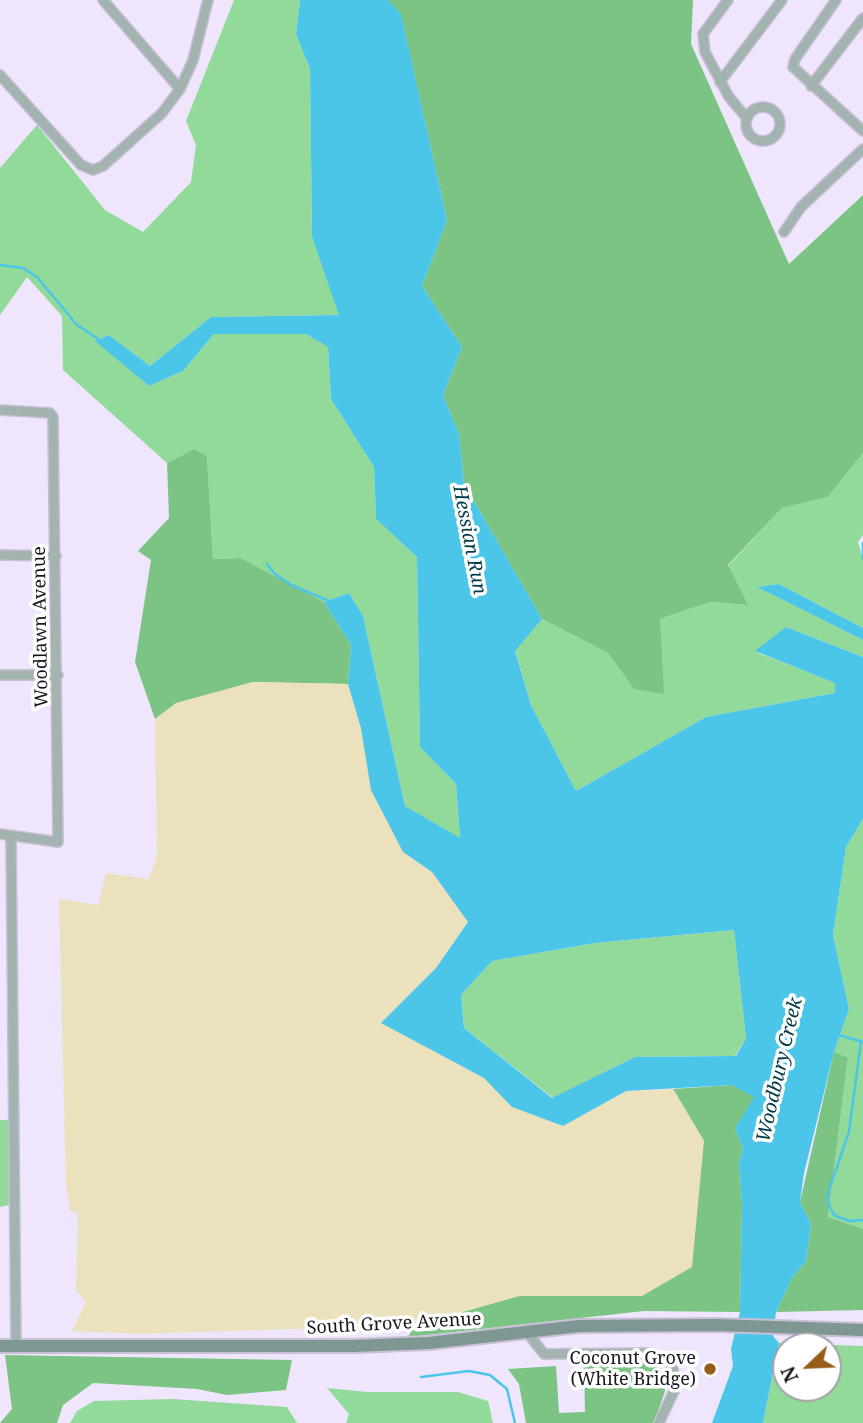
<!DOCTYPE html>
<style>
body{margin:0}
#map{position:relative;width:863px;height:1423px;overflow:hidden;background:#efe6fe;font-family:"Noto Serif",serif}
canvas{display:block}
.north{position:absolute;left:772px;top:1332px;width:70px;height:70px;box-sizing:border-box;background:#fff;border:2px solid #a3a1a5;border-radius:50%;rotate:247deg;font-size:19px;font-weight:700;line-height:28px;text-align:center;color:#18151f}
.north::after{content:'';display:block;margin:auto;width:24px;height:32px;background:#965e19;clip-path:polygon(50% 0,100% 100%,50% 72%,0 100%)}
</style>
<div id="map">
<canvas width="863" height="1423"></canvas>
<div class="north">N</div>
</div>
<script>
const c = document.querySelector('canvas').getContext('2d');
c.lineJoin = 'round';
function fill(path, color) {
  c.fillStyle = color;
  c.fill(path, 'evenodd');
}
function toPath(rows) {
  const path = new Path2D();
  for (const r of rows) {
    if (r.length === 3) {
      path.moveTo(r[0] + r[2], r[1]);
      path.arc(r[0], r[1], r[2], 0, 2 * Math.PI);
      continue;
    }
    path.moveTo(r[0], r[1]);
    for (let i = 2; i < r.length; i += 2) path.lineTo(r[i], r[i + 1]);
  }
  return path;
}
function trace(path, color, width, dash) {
  c.strokeStyle = color;
  c.lineWidth = width;
  c.lineCap = dash ? 'butt' : 'round';
  c.setLineDash(dash || []);
  c.stroke(path);
}
function write(font, color, halo, rows, align = 'center') {
  c.font = font + ' "Noto Serif",serif';
  c.lineWidth = 7;
  c.setLineDash([]);
  c.textBaseline = 'middle';
  c.strokeStyle = halo;
  c.fillStyle = color;
  for (const [text, x, y, turn = 0] of rows) {
    c.save();
    c.translate(x, y);
    c.rotate((+turn || 0) * Math.PI / 180);
    c.textAlign = isNaN(turn) ? turn : align;
    if (halo) c.strokeText(text, 0, 0);
    c.fillText(text, 0, 0);
    c.restore();
  }
}
fill(toPath([
 [234,0,300,0,296,34,310,69,312,237,340,315,211,317,150,366,109,335,96,341,149,386,183,371,214,334,306,334,328,347,331,399,374,467,376,519,417,557,420,747,456,784,460,839,405,806,363,616,349,593,324,602,241,558,213,559,207,456,194,449,167,463,63,370,62,316,27,277,0,315,0,168,37,125,105,210,143,232,191,182,196,145,186,121],
 [863,453,863,535,858,542,863,559,863,628,779,584,758,587,863,640,863,657,786,627,756,652,836,683,835,693,706,717,576,791,531,705,515,650,542,619,608,653,634,689,660,619,710,602,747,605,728,566,782,508,828,497],
 [863,819,863,1229,828,1217,848,1059,834,1052,849,1009,833,935,846,847],
 [734,930,746,1038,735,1056,635,1057,553,1098,464,1028,461,995,492,961,595,943],
 [0,1120,10,1120,10,1205,0,1207],
 [779,1343,863,1346,863,1423,763,1423],
 [786,1346,828,1346,828,1388,786,1388],
 [327,1388,368,1392,458,1392,488,1401,493,1423,346,1423,349,1414],
 [173,1399,287,1407,297,1423,70,1423,77,1411,94,1401]
]), '#92da9a');
fill(toPath([
 [388,0,693,0,691,44,789,264,863,195,863,453,828,497,782,508,728,565,748,605,710,602,660,619,664,694,634,689,608,653,542,619,464,484,459,434,443,395,462,347,422,286,447,220,401,15],
 [194,449,207,456,213,559,241,558,324,602,351,645,348,684,253,682,177,703,155,719,135,662,151,560,138,551,169,518,167,463],
 [834,1052,848,1058,828,1217,863,1229,863,1310,776,1312,792,1278,806,1261,811,1224,800,1202],
 [732,1085,755,1097,735,1128,743,1149,739,1161,742,1205,740,1312,644,1311,408,1337,414,1326,519,1296,642,1296,704,1141,673,1089],
 [5,1355,292,1360,286,1390,227,1395,197,1389,93,1383,63,1405,57,1423,0,1423,12,1409],
 [626,1359,654,1362,662,1372,665,1391,654,1423,526,1423,519,1384,508,1369,556,1366,559,1413,585,1412,584,1363]
]), '#7bc483');
fill(toPath([
 [253,682,348,684,403,852,432,872,468,922,436,968,382,1023,484,1078,513,1107,562,1126,626,1091,673,1089,704,1141,692,1267,642,1296,519,1296,414,1325,138,1334,72,1331,86,1302,76,1291,78,1213,70,1211,66,1186,59,899,98,905,106,873,149,879,157,856,155,719,176,703]
]), '#ebe1bc');
fill(toPath([
 [300,0,388,0,401,14,447,220,422,286,462,347,443,395,459,434,464,484,542,619,515,651,531,705,576,791,706,717,835,693,835,683,755,651,786,627,863,657,863,819,846,847,833,935,849,1009,834,1052,804,1173,800,1202,811,1224,806,1261,792,1278,776,1312,773,1336,779,1343,763,1423,712,1423,733,1366,731,1349,740,1312,742,1205,739,1161,743,1149,735,1128,754,1097,732,1085,626,1091,563,1126,512,1107,484,1078,381,1023,436,968,468,922,432,872,403,852,371,790,361,728,348,684,351,645,324,602,349,593,363,616,405,806,460,838,456,784,420,747,417,557,376,519,374,467,331,399,328,347,306,334,214,334,183,371,149,386,95,341,109,335,150,366,211,317,339,315,312,237,310,69,296,34],
 [734,930,746,1038,736,1056,635,1057,552,1098,464,1028,461,995,492,961,595,943],
 [779,584,863,628,863,640,757,587]
]), '#4bc6e9');
trace(toPath([
 [0,265,23,268,37,277,77,325,100,340],
 [863,543,863,558],
 [267,564,275,574,291,585,329,601],
 [839,1035,863,1042],
 [861,1041,849,1132,828,1193,828,1203,834,1215,849,1221,863,1220],
 [421,1377,469,1371,490,1375,507,1389,515,1423]
]), '#4bc6e9', 2.5);
const street = toPath([
 [103,0,180,89],
 [728,0,703,34,705,52,729,97,745,116],
 [836,0,795,59,793,67,863,131],
 [0,75,81,165,93,170,103,166,162,113,180,89,193,60,208,0],
 [720,82,782,0],
 [811,86,863,18],
 [763,124,17],
 [784,232,801,207,863,149],
 [0,410,50,413,53,417,58,842,0,834],
 [0,555,56,556],
 [0,675,58,675],
 [11,836,16,1346],
 [526,1331,544,1354,651,1353,665,1361,673,1367,674,1391,659,1423]
]);
const secondary = toPath([
 [0,1346,354,1346,429,1343,579,1326,717,1325,863,1330]
]);
trace(street, '#c8c0d6', 12);
trace(secondary, '#c8c0d6', 16);
trace(street, '#a2b3b0', 9);
trace(secondary, '#7f9793', 12);
for (const [x, y, r, color] of [
 [710,1369,7,"#965e19"]
]) {
  const dot = new Path2D();
  dot.arc(x, y, r, 0, 2 * Math.PI);
  c.fillStyle = color;
  c.fill(dot);
  trace(dot, '#fff', 2.5);
}
write('18px', '#18151f', '#fff', [
 ["Woodlawn Avenue",41,627,-91],
 ["South Grove Avenue",394,1324,-3]
]);
write('18px', '#18151f', '#fff', [
 ["Coconut Grove",696,1359],
 ["(White Bridge)",696,1380]
], 'right');
write('italic 19px', '#003a48', '#fff', [
 ["Hessian Run",469,540,79],
 ["Woodbury Creek",780,1070,-77]
]);
</script>
